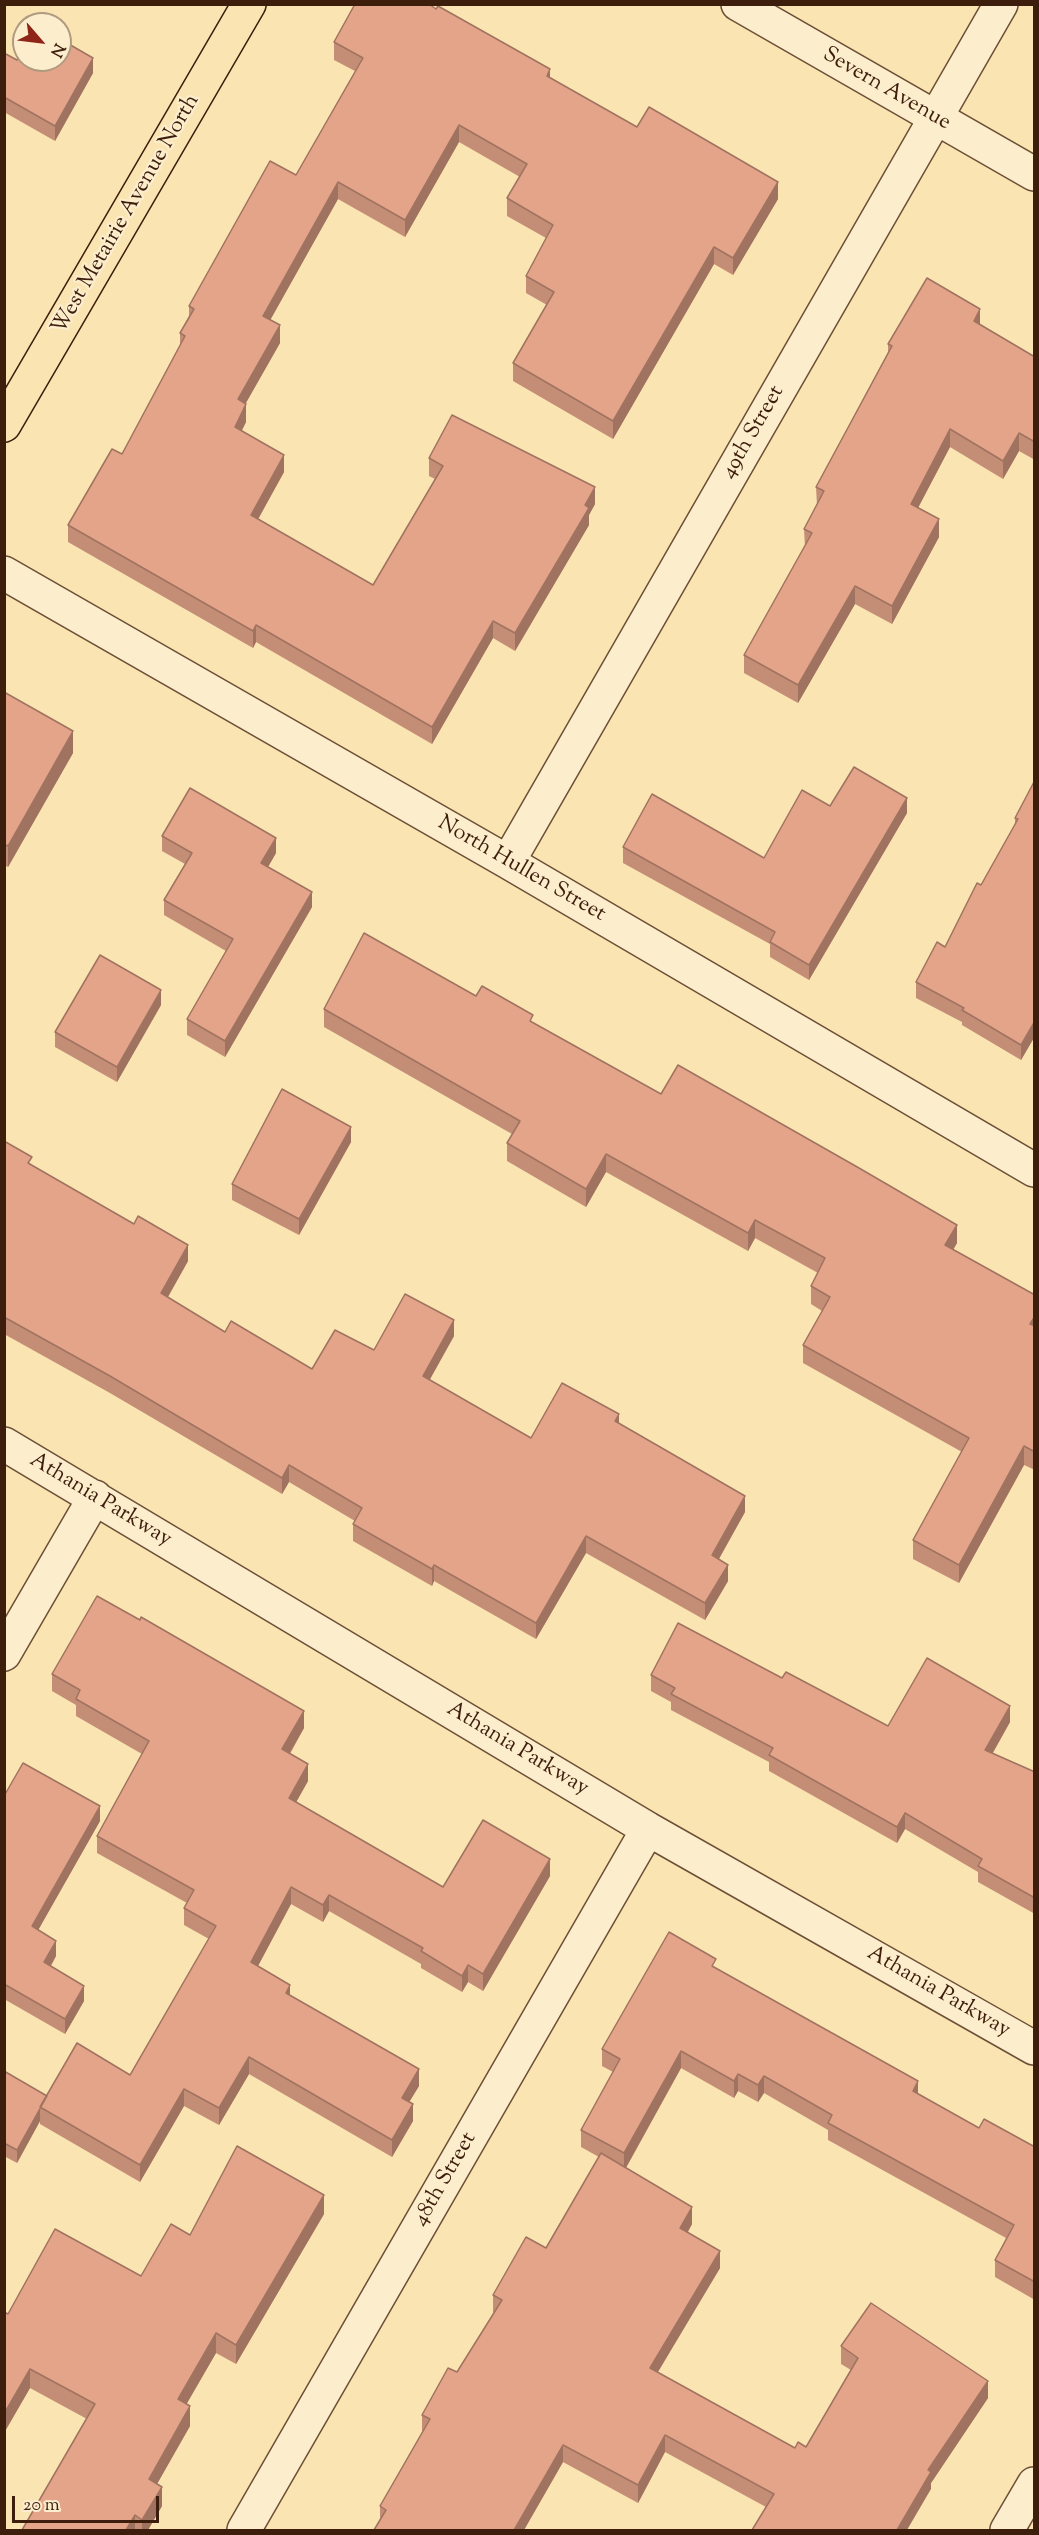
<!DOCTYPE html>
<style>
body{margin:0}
#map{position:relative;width:1039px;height:2535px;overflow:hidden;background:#fae4b2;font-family:"Sorts Mill Goudy",serif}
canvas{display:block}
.frame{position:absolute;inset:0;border:6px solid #3d1d0c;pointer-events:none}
.north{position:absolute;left:12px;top:12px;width:60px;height:60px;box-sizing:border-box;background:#fcedcd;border:2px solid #b09a80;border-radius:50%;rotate:118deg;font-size:16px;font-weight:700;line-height:24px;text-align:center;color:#3d1d0c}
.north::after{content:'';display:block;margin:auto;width:21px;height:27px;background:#8f2418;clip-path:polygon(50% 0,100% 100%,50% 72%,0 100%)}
.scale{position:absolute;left:12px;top:2496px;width:147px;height:27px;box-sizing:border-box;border:3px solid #3d1d0c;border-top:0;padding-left:8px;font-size:18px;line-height:21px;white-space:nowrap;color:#3d1d0c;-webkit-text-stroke:4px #fcedcd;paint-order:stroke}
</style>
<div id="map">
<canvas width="1039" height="2535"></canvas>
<div class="frame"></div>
<div class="north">N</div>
<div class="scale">20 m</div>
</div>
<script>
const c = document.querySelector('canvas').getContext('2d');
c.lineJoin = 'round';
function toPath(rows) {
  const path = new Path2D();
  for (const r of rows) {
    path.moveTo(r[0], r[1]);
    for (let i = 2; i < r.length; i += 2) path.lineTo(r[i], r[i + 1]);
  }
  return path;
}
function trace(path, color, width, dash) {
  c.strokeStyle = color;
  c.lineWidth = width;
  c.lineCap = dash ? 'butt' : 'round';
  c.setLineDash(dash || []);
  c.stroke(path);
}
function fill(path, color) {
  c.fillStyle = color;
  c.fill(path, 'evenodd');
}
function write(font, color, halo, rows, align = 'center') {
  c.font = font + ' "Sorts Mill Goudy",serif';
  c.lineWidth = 4.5;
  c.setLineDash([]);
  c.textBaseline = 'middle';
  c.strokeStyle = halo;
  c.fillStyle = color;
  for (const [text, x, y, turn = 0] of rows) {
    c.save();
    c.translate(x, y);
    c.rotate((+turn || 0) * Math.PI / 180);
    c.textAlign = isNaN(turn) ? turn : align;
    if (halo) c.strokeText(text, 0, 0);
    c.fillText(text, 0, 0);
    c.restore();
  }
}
const minor = toPath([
 [738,4,1034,174],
 [4,573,508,862,1034,1170],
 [508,862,1001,4],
 [4,1444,648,1829,1034,2048],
 [4,1654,95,1497],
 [244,2530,648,1829],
 [1007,2530,1034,2484]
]);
const major = toPath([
 [4,425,249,4]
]);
trace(minor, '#6c4f36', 36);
trace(major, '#3d1d0c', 36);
trace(minor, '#fcedcd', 33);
trace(major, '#fae4b2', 33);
fill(toPath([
 [334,42,550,78,637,127,778,199,733,275,714,264,613,439,513,381,513,363,547,305,526,293,526,276,546,238,507,216,507,198,520,177,459,142,405,237,338,199,270,320,280,343,245,404,246,422,242,430,284,472,258,519,373,585,435,479,429,476,429,458,595,504,589,515,589,525,515,651,493,638,432,744,256,642,253,648,68,542,68,525,122,454,180,345,180,333,189,316,189,306,296,175,355,71,334,60],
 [4,53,17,60,93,73,55,141,4,112],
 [980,324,1035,357,1035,460,1019,451,1003,479,950,447,918,508,939,537,892,624,855,604,798,703,744,673,744,655,805,547,804,529,817,505,816,487,888,352,888,344],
 [4,692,73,753,8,867,6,866],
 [1035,780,1035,1036,1021,1060,962,1025,962,1022,916,998,916,982,945,947,981,885,1015,825,1015,818],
 [830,806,907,813,809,980,770,957,770,944,623,863,623,847,764,858],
 [162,836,276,853,268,867,312,907,225,1057,187,1035,187,1019,226,951,164,915,164,900,185,864,162,851],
 [476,996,533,1023,661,1094,957,1243,953,1250,1035,1295,1035,1470,1024,1465,959,1583,913,1559,913,1540,962,1452,803,1363,803,1345,822,1311,811,1304,811,1286,818,1273,755,1238,748,1251,606,1172,586,1207,507,1161,507,1143,512,1134,324,1027,324,1009],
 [161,1005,117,1082,55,1047,55,1032],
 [4,1141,32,1165,188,1261,168,1297,225,1332,312,1369,374,1350,454,1336,429,1380,531,1438,619,1423,745,1512,719,1559,728,1581,705,1620,586,1553,536,1639,434,1581,432,1586,353,1541,353,1524,355,1521,289,1482,282,1494,110,1393,4,1334],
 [351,1142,299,1235,232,1200,232,1184],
 [52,1674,304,1728,290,1754,308,1781,296,1802,443,1887,550,1876,483,1991,468,1982,462,1992,421,1968,421,1964,329,1911,323,1922,291,1904,258,1966,290,1996,419,2086,409,2102,413,2121,392,2157,249,2074,219,2125,184,2106,140,2182,40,2124,40,2121,17,2163,4,2156,4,2071,47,2096,130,2075,209,1939,184,1925,184,1908,187,1903,97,1853,97,1836,142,1754,76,1716,76,1705,52,1691],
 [651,1675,782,1678,888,1726,1010,1722,993,1753,1035,1772,1035,1914,978,1882,978,1872,905,1829,897,1843,769,1771,769,1762,671,1710,671,1702,651,1691],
 [4,1796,100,1821,38,1930,56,1956,51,1966,84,2001,65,2034,4,1999],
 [716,1968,918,2094,979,2128,1035,2147,1035,2300,995,2277,995,2260,1006,2238,828,2140,828,2130,764,2093,758,2102,738,2091,734,2098,681,2068,626,2168,692,2224,688,2232,720,2268,658,2372,795,2448,806,2447,851,2370,841,2364,841,2346,988,2398,931,2483,931,2489,766,2507,665,2452,638,2503,563,2462,524,2530,374,2530,380,2519,380,2506,422,2432,422,2415,457,2372,494,2313,493,2312,493,2295,546,2248,599,2157,581,2147,581,2130,613,2072,602,2066,602,2049],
 [324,2214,236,2364,216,2353,186,2404,190,2426,157,2484,162,2506,148,2530,22,2530,87,2419,30,2388,4,2433,4,2312,8,2314,141,2276,190,2235]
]), '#c48d76');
fill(toPath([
 [93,58,93,73,55,141,55,126],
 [550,69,550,87,547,76],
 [459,125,459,142,405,237,405,220],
 [338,182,338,199,263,333,263,316],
 [778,182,778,199,733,275,733,258],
 [714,247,714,264,613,439,613,421],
 [980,309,980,327,974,321],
 [280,325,280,343,238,417,238,399],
 [246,404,246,422,235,444,235,427],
 [950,429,950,447,911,521,911,504],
 [1019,433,1019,451,1003,479,1003,461],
 [284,455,284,472,251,532,251,515],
 [595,487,595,504,589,515,589,525,515,651,515,633],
 [939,519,939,537,892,624,892,606],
 [855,586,855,604,798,703,798,685],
 [493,621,493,638,432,744,432,727],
 [256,625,256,642,253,648,253,631],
 [73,731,73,753,8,867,8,846],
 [907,798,907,813,809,980,809,965],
 [276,838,276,853,261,879,261,863],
 [6,845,6,866,4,869,4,847],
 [312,892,312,907,225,1057,225,1041],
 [161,990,161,1005,117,1082,117,1067],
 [1035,1021,1035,1036,1021,1060,1021,1045],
 [351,1127,351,1142,299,1235,299,1219],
 [606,1154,606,1172,586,1207,586,1189],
 [755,1220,755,1238,748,1251,748,1233],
 [957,1225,957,1243,945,1263,945,1245],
 [188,1245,188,1261,161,1309,161,1293],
 [1035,1316,1035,1334,1030,1324],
 [454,1320,454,1336,423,1392,423,1376],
 [619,1414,619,1430,615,1421],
 [1024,1446,1024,1465,959,1583,959,1565],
 [289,1465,289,1482,282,1494,282,1478],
 [745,1496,745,1512,712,1571,712,1555],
 [586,1536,586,1553,536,1639,536,1623],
 [434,1565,434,1581,432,1586,432,1569],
 [728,1565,728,1581,705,1620,705,1603],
 [1010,1706,1010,1722,985,1766,985,1750],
 [304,1711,304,1728,282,1766,282,1749],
 [308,1764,308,1781,289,1815,289,1798],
 [100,1806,100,1821,32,1941,32,1926],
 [905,1813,905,1829,897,1843,897,1827],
 [550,1859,550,1876,483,1991,483,1974],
 [291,1887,291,1904,251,1979,251,1962],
 [329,1895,329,1911,323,1922,323,1905],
 [56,1941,56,1956,44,1977,44,1962],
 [468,1965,468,1982,462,1992,462,1976],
 [290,1985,290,2002,286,1993],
 [84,1986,84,2001,65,2034,65,2019],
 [681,2051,681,2068,624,2171,624,2153],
 [249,2057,249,2074,219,2125,219,2108],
 [419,2069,419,2086,402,2114,402,2098],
 [738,2074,738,2091,734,2098,734,2081],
 [764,2076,764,2093,758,2102,758,2085],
 [918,2081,918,2099,913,2091],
 [184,2089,184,2106,140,2182,140,2165],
 [413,2104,413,2121,392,2157,392,2140],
 [40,2108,40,2121,17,2163,17,2150],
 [324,2195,324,2214,236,2364,236,2345],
 [692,2207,692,2224,680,2245,680,2228],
 [720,2251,720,2268,650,2385,650,2368],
 [216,2333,216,2353,178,2419,178,2399],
 [30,2369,30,2388,4,2433,4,2414],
 [988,2381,988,2398,931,2483,931,2489,907,2530,897,2530,928,2470],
 [190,2406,190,2426,149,2498,149,2479],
 [665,2435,665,2452,638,2503,638,2485],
 [563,2445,563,2462,524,2530,514,2530],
 [162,2487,162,2506,148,2530,142,2530,142,2520],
 [135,2515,135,2530,126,2530]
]), '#a07360');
const building = toPath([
 [355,4,429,4,436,9,438,6,550,69,547,76,637,127,649,107,778,182,733,258,714,247,613,421,513,363,554,292,526,276,553,225,507,198,527,164,459,125,405,220,338,182,263,316,280,325,238,399,246,404,235,427,284,455,251,515,373,585,443,466,429,458,452,415,595,487,585,505,589,508,515,633,493,621,432,727,256,625,253,631,68,525,112,449,122,454,185,336,180,333,194,309,189,306,270,161,296,175,363,58,334,42,355,4],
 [60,39,93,58,55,126,4,97,4,53,17,60,24,47,24,60,60,60,60,39],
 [927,278,980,309,974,321,1035,357,1035,442,1019,433,1003,461,950,429,911,504,939,519,892,606,855,586,798,685,744,655,812,533,804,529,824,491,816,487,892,346,888,344,927,278],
 [4,692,73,731,8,846,6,845,4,847,4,692],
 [854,767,907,798,809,965,770,942,775,932,623,847,652,794,764,858,802,790,830,806,854,767],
 [1035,780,1035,1021,1021,1045,962,1010,964,1008,916,982,937,942,945,947,977,883,981,885,1018,819,1015,818,1035,780],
 [190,788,276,838,261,863,312,892,225,1041,187,1019,233,939,164,900,192,853,162,836,190,788],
 [364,933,476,996,482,986,533,1015,530,1021,661,1094,678,1065,859,1168,957,1225,945,1245,1035,1295,1035,1316,1030,1324,1035,1326,1035,1452,1024,1446,959,1565,913,1540,969,1438,803,1345,830,1297,811,1286,825,1258,755,1220,748,1233,606,1154,586,1189,507,1143,520,1121,324,1009,364,933],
 [100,955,161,990,117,1067,55,1032,100,955],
 [282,1089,351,1127,299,1219,232,1184,282,1089],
 [4,1141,32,1157,28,1163,134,1224,138,1216,188,1245,161,1293,225,1332,231,1321,312,1369,335,1330,374,1350,405,1294,454,1320,423,1376,531,1438,562,1383,619,1414,615,1421,745,1496,712,1555,728,1565,705,1603,586,1536,536,1623,434,1565,432,1569,353,1524,362,1508,289,1465,282,1478,110,1376,4,1317,4,1141],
 [97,1596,140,1620,141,1617,304,1711,282,1749,308,1764,289,1798,443,1887,483,1820,550,1859,483,1974,468,1965,462,1976,421,1951,423,1948,329,1895,323,1905,291,1887,251,1962,290,1985,286,1993,419,2069,402,2098,413,2104,392,2140,249,2057,219,2108,184,2089,140,2165,40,2107,77,2043,130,2075,216,1926,184,1908,194,1890,97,1836,149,1741,76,1699,80,1690,52,1674,97,1596],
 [678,1623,782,1678,786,1672,888,1726,927,1658,1010,1706,985,1750,1035,1772,1035,1898,978,1866,982,1859,905,1813,897,1827,769,1755,773,1748,671,1694,675,1688,651,1675,678,1623],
 [23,1763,100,1806,32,1926,56,1941,44,1962,84,1986,65,2019,4,1984,4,1796,23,1763],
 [669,1932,716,1959,712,1966,918,2081,913,2091,979,2128,984,2119,1035,2147,1035,2282,995,2260,1014,2225,828,2123,832,2115,764,2076,758,2085,738,2074,734,2081,681,2051,624,2153,581,2130,620,2059,602,2049,669,1932],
 [4,2071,47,2096,17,2150,4,2143,4,2071],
 [237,2146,324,2195,236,2345,216,2333,178,2399,190,2406,149,2479,162,2487,142,2520,135,2515,126,2530,22,2530,95,2404,30,2369,4,2414,4,2312,8,2314,55,2229,141,2276,171,2224,190,2235,237,2146],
 [601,2153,692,2207,680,2228,720,2251,650,2368,795,2448,798,2442,806,2447,858,2358,841,2346,871,2303,988,2381,928,2470,931,2472,897,2530,752,2530,774,2494,665,2435,638,2485,563,2445,514,2530,374,2530,386,2510,380,2506,430,2419,422,2415,448,2368,457,2372,502,2300,493,2295,526,2237,546,2248,601,2153]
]);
fill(building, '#e4a489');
trace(building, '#a07360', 1.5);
write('22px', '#3d1d0c', '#fcedcd', [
 ["Severn Avenue",886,90,30],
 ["West Metairie Avenue North",127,215,-60],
 ["49th Street",754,433,-60],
 ["North Hullen Street",521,870,30],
 ["Athania Parkway",100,1501,31],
 ["Athania Parkway",517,1750,31],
 ["Athania Parkway",938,1993,30],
 ["48th Street",446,2180,-60]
]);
</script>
